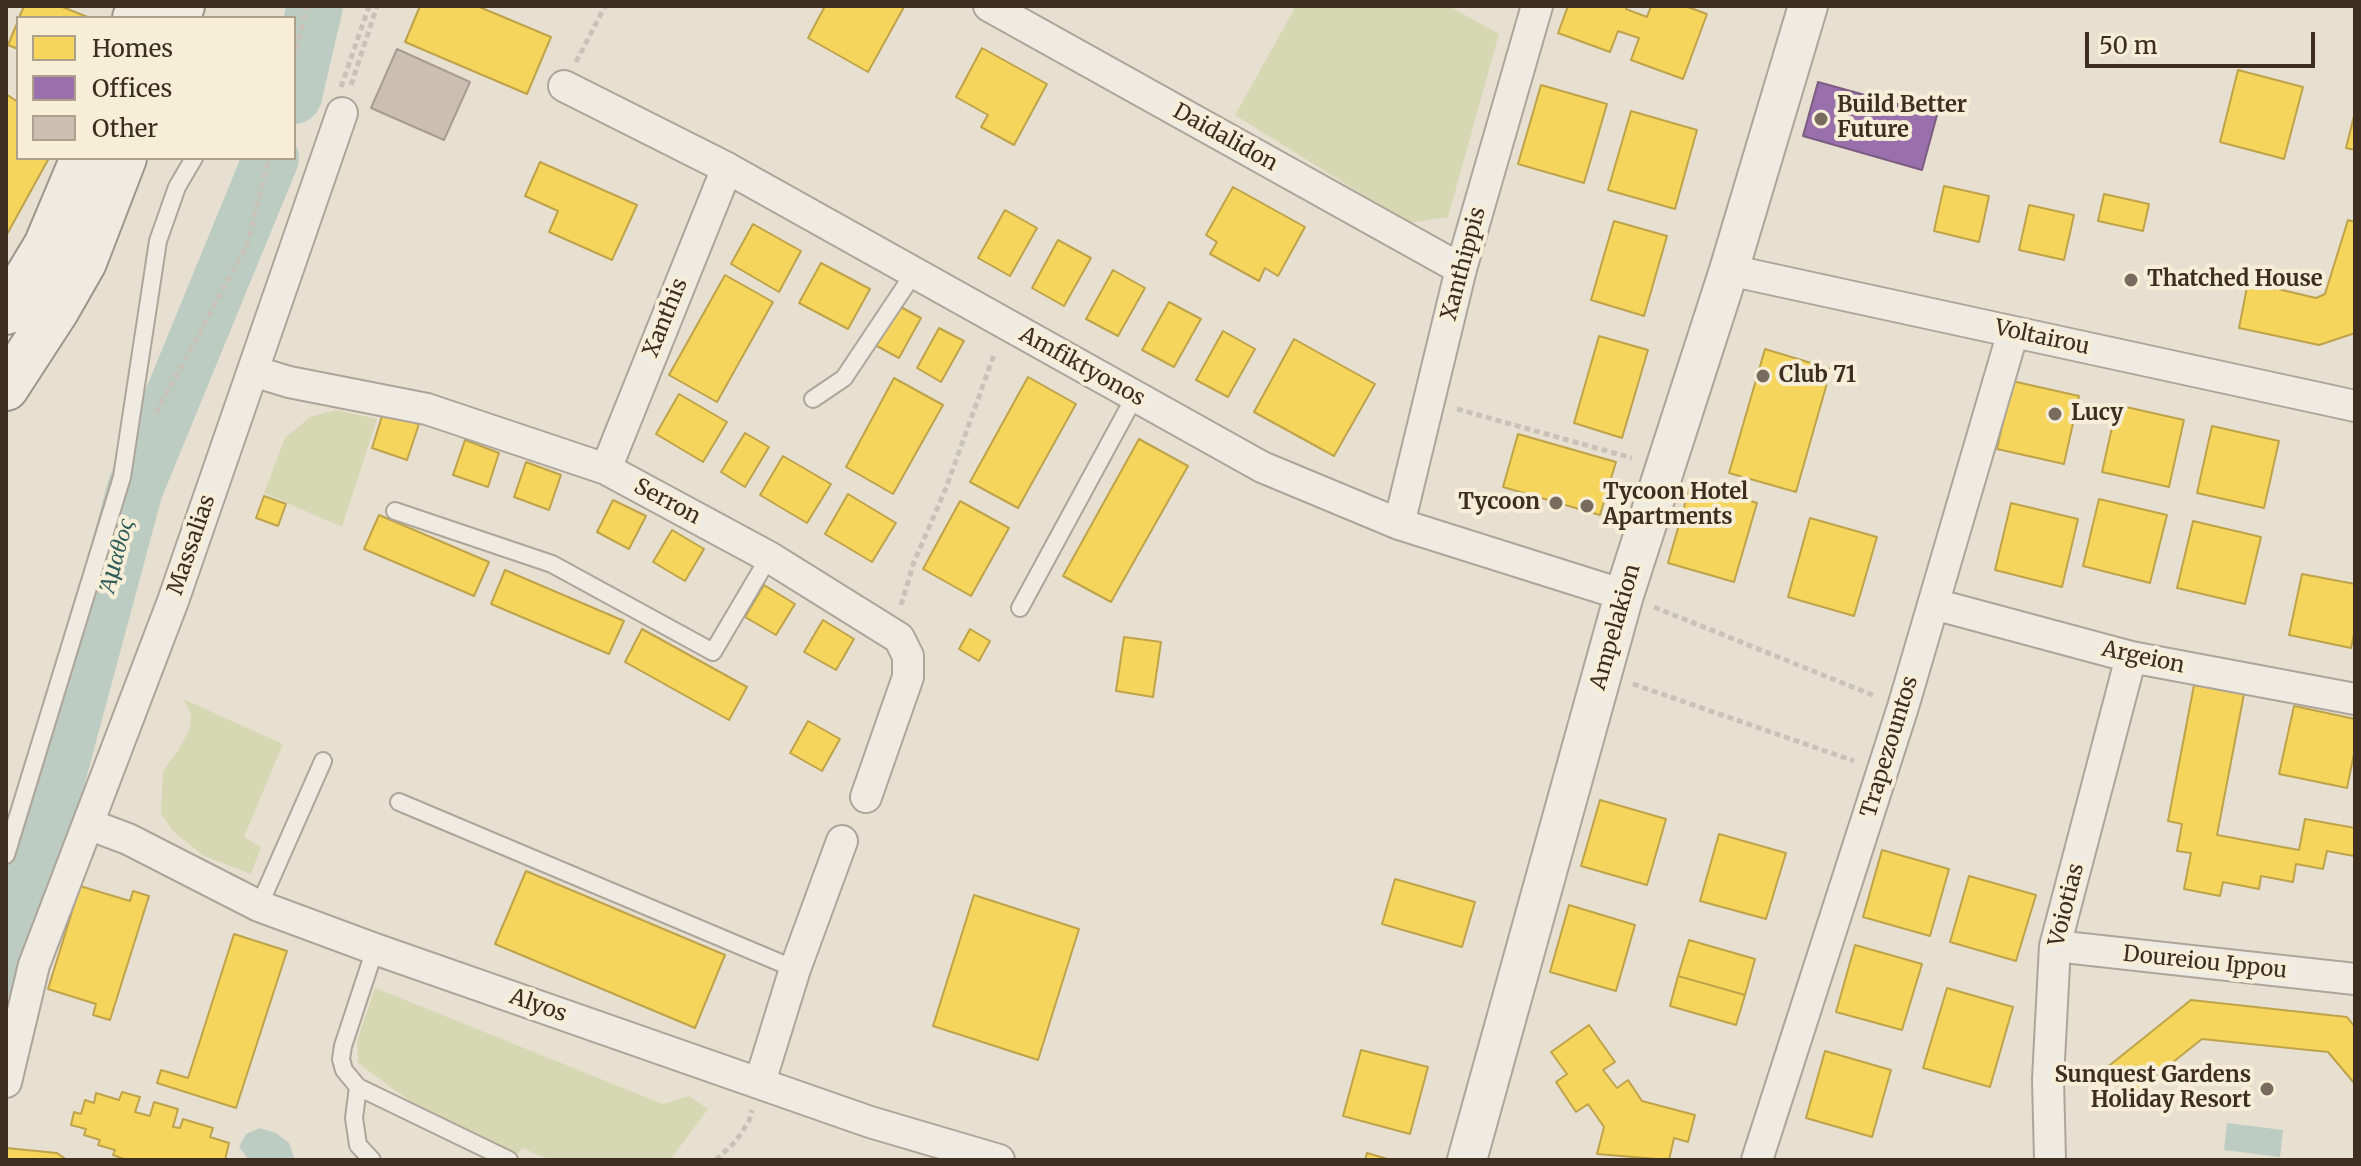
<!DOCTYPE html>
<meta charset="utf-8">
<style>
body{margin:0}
#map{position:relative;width:2361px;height:1166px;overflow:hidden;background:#e7e0d1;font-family:Merriweather,serif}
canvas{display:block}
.frame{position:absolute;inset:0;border:8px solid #3d2e20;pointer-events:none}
.legend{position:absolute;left:16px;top:16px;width:280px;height:144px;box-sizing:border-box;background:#f7eed8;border:2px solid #ada18e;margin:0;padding:10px 14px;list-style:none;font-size:24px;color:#3d2e20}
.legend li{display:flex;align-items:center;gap:16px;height:40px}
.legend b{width:40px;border:2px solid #ada18e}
.scale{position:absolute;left:2085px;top:32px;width:230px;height:36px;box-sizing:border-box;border:4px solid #3d2e20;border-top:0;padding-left:10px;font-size:24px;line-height:28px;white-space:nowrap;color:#3d2e20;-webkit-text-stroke:6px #f7eed8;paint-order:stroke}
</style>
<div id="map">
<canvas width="2361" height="1166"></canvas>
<div class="frame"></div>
<ul class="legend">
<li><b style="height:22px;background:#f6d55c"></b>Homes</li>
<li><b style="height:22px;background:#9970ab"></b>Offices</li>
<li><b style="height:22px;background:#cbbfb2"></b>Other</li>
</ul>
<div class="scale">50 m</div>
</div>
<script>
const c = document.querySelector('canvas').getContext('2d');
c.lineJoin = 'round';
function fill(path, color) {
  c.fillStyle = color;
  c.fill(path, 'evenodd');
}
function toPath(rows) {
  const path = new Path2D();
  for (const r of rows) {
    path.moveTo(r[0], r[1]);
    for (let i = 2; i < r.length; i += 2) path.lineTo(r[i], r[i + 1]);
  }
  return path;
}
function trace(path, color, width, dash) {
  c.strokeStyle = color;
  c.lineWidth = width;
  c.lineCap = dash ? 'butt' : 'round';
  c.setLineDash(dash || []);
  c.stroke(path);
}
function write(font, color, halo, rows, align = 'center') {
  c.font = font + ' Merriweather,serif';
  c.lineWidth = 8;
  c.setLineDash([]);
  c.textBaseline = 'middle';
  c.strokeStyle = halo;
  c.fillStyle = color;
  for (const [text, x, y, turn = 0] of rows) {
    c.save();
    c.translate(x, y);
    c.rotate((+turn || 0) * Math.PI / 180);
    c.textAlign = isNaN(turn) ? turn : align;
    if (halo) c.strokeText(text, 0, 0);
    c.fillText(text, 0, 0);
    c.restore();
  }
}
fill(toPath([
 [1296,6,1449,6,1499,34,1448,217,1408,223,1235,115],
 [336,410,377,419,342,527,264,493,285,438,310,417],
 [183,699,283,744,244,837,261,847,251,874,204,856,174,832,161,814,163,771,179,749,190,728,191,714],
 [375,988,663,1104,689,1096,708,1109,670,1160,551,1160,522,1148,516,1157,410,1101,358,1063,357,1041]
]), '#d6d7b3');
fill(toPath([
 [2227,1123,2283,1130,2280,1157,2224,1150],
 [260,1128,276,1133,289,1143,295,1160,249,1160,239,1147,246,1134]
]), '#bcccc2');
const homes = toPath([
 [24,6,60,6,90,18,19,18,24,6],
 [420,6,477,6,551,37,527,94,405,42,420,6],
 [825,6,902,6,904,7,868,72,808,38,825,6],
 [1568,6,1627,6,1626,9,1647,17,1651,6,1685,6,1707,14,1683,79,1631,60,1639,38,1618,31,1610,52,1558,33,1568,6],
 [18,21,18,49,8,45,18,21],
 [982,48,1047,84,1014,145,981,127,988,115,956,97,982,48],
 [2238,70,2303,87,2284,159,2220,142,2238,70],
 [1541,85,1607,104,1584,183,1518,164,1541,85],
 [6,94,18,102,18,158,49,158,6,236,6,94],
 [1631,111,1697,130,1675,209,1608,190,1631,111],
 [2355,112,2355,150,2346,148,2355,112],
 [540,162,637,205,612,260,549,232,558,211,525,196,540,162],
 [1944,186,1989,196,1979,242,1934,231,1944,186],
 [1233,187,1305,227,1278,276,1265,268,1259,281,1210,254,1217,242,1206,235,1233,187],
 [2104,194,2149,204,2143,231,2098,221,2104,194],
 [2029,205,2074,215,2064,260,2019,250,2029,205],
 [1005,210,1037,228,1010,276,978,258,1005,210],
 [2348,220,2355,222,2355,333,2319,345,2239,328,2248,282,2316,298,2325,294,2348,220],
 [1614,221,1667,236,1644,316,1591,300,1614,221],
 [753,224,801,251,779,292,731,264,753,224],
 [1058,240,1091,258,1064,306,1032,288,1058,240],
 [821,263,870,289,848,329,799,303,821,263],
 [1113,270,1145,288,1118,336,1086,319,1113,270],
 [725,275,773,302,717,402,669,375,725,275],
 [1169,302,1201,319,1174,367,1142,350,1169,302],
 [897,305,921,318,899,358,875,345,897,305],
 [939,328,964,341,941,382,917,368,939,328],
 [1223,331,1255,349,1228,397,1196,380,1223,331],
 [1599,336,1648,350,1622,438,1574,423,1599,336],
 [1294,339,1375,384,1334,456,1254,412,1294,339],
 [1765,349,1831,369,1796,492,1729,473,1765,349],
 [1028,377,1076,404,1018,508,970,482,1028,377],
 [894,378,943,405,893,494,846,467,894,378],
 [2012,381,2079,396,2064,464,1997,449,2012,381],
 [679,394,727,422,703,462,656,434,679,394],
 [2117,405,2184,420,2169,487,2102,472,2117,405],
 [383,413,419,424,407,460,372,448,383,413],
 [2212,426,2279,441,2264,508,2197,493,2212,426],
 [745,433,769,447,745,487,721,472,745,433],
 [1518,434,1616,462,1600,515,1503,487,1518,434],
 [1139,439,1188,466,1111,602,1063,576,1139,439],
 [465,440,499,453,488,487,453,475,465,440],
 [783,456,831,484,807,523,760,495,783,456],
 [526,462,561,475,549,510,514,497,526,462],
 [1691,483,1757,503,1734,582,1668,563,1691,483],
 [848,494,896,523,872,562,825,534,848,494],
 [264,496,286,504,278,526,256,518,264,496],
 [2099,499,2167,515,2150,583,2083,566,2099,499],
 [613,500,646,516,629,549,597,532,613,500],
 [960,501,1009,528,971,596,923,569,960,501],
 [2011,503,2078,519,2062,587,1995,570,2011,503],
 [379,515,489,562,474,596,364,549,379,515],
 [1810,518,1877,537,1854,616,1788,597,1810,518],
 [2193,521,2261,537,2245,604,2177,588,2193,521],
 [672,530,704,549,685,581,653,562,672,530],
 [505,570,624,621,609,654,491,604,505,570],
 [2302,574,2355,584,2355,630,2351,648,2289,635,2302,574],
 [764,585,795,604,776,635,745,617,764,585],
 [823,620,854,639,836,670,804,652,823,620],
 [642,629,747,687,729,720,625,662,642,629],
 [970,629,990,641,979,661,959,649,970,629],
 [1124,637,1161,642,1153,697,1116,691,1124,637],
 [2194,685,2244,694,2217,835,2299,850,2305,819,2355,828,2354,856,2327,851,2323,869,2296,864,2293,882,2261,876,2259,889,2223,882,2220,896,2184,889,2191,853,2177,851,2182,824,2168,821,2194,685],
 [2294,706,2355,719,2355,749,2347,788,2279,774,2294,706],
 [808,721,840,739,822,771,790,753,808,721],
 [1600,800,1666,819,1647,885,1581,866,1600,800],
 [1719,834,1786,853,1766,919,1700,901,1719,834],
 [1882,850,1949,869,1930,936,1863,917,1882,850],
 [526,871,725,955,695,1028,495,944,526,871],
 [1969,876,2036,895,2016,961,1950,942,1969,876],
 [1395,879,1475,902,1462,947,1382,924,1395,879],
 [80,886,130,901,133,891,149,896,110,1020,93,1015,96,1004,48,989,80,886],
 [974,895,1079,929,1038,1060,933,1026,974,895],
 [1569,905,1635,925,1616,991,1550,972,1569,905],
 [234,934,287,951,236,1108,157,1083,161,1070,188,1078,234,934],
 [1689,940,1755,959,1745,995,1678,976,1689,940],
 [1855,945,1922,964,1902,1030,1836,1012,1855,945],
 [1678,976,1745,995,1736,1025,1670,1006,1678,976],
 [1947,988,2013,1007,1990,1087,1923,1068,1947,988],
 [2191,1000,2347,1017,2355,1027,2355,1084,2328,1052,2202,1039,2128,1098,2105,1069,2191,1000],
 [1589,1025,1615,1062,1603,1070,1617,1088,1628,1080,1642,1101,1695,1115,1688,1142,1674,1138,1669,1160,1597,1154,1604,1127,1588,1104,1576,1112,1556,1082,1567,1074,1551,1052,1589,1025],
 [1361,1050,1428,1067,1410,1134,1343,1116,1361,1050],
 [1825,1051,1891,1070,1872,1137,1806,1118,1825,1051],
 [122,1092,140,1097,135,1112,150,1116,154,1102,178,1109,173,1127,180,1128,183,1119,213,1128,210,1137,229,1143,225,1160,126,1160,113,1155,115,1150,98,1145,100,1140,84,1135,86,1129,71,1125,74,1112,81,1114,85,1100,94,1103,96,1093,119,1100,122,1092],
 [6,1148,57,1153,67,1160,6,1160,6,1148],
 [1367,1153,1391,1160,1365,1160,1367,1153]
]);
fill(homes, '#f6d55c');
trace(homes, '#bea34a', 2);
const offices = toPath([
 [1818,82,1937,115,1922,170,1803,136,1818,82]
]);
fill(offices, '#9970ab');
trace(offices, '#7d5c81', 2);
trace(toPath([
 [294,96,315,6],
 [6,969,135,489,271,158]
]), '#bcccc2', 56);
const building = toPath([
 [397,49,470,82,444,140,371,108,397,49]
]);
fill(building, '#cbbfb2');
trace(building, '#a89c90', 2);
const service = toPath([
 [813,399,844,378,914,273],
 [395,511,552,564,713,652,769,557],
 [1020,608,1135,396],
 [399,802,795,969],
 [6,855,122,477,158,241,177,187,194,158],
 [259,906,323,761],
 [375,949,343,1046,341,1059,344,1070,358,1087,509,1160],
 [358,1087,354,1118,358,1145,372,1160]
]);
const minor = toPath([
 [989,6,1461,269],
 [564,86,727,168,1262,467,1399,524,1624,595],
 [1729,270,2355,406],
 [253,371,289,382,427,409,606,469,769,557,899,638,908,656,908,677,866,797],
 [606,469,727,168],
 [1399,524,1461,269,1537,6],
 [1934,604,2131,657,2355,699],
 [88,824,128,839,259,906,375,949,870,1122,999,1160],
 [2055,946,2355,979],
 [6,1082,34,965,173,601,342,113],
 [760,1082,795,969,842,841],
 [1757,1160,1903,707,2013,332],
 [2050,1160,2048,1079,2055,946,2131,657]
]);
const tertiary = toPath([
 [1467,1160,1624,595,1729,270,1808,6]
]);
const secondary = toPath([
 [135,18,140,6],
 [177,18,182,6],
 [6,312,46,246,83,158],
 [6,388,56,311,84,262,124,158]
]);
trace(service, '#ada599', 20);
trace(minor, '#ada599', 34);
trace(tertiary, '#ada599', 42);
trace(secondary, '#9c958a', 48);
trace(toPath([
 [294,59,307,6],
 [576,62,605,6],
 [351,85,377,6],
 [341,87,369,6],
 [1457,409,1632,458],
 [156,413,247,245,269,158],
 [901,605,914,562,946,488,995,352],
 [1654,607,1875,696],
 [1633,684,1854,761],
 [716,1160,736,1141,749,1121,752,1110]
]), '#c8c2b9', 5, [6, 4]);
trace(service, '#efebe3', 16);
trace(minor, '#efebe3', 30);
trace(tertiary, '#efebe3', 38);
trace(secondary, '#efebe3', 44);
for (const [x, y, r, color] of [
 [1821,119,8,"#786c5e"],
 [2131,280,8,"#786c5e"],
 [1763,376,8,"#786c5e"],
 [2055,414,8,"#786c5e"],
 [1556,503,8,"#786c5e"],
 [1587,506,8,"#786c5e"],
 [2267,1089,8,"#786c5e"]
]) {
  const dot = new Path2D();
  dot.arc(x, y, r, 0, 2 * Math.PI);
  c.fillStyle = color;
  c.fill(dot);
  trace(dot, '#f7eed8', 3);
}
write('bold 22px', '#3d2e20', '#f7eed8', [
 ["Build Better",1837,106],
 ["Future",1837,131],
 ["Thatched House",2147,280],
 ["Club 71",1779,376],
 ["Lucy",2071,414],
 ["Tycoon Hotel",1603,493],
 ["Apartments",1603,518],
 ["Tycoon",1540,503,"right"],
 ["Sunquest Gardens",2251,1076,"right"],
 ["Holiday Resort",2251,1101,"right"]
], 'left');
write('22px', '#3d2e20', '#f7eed8', [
 ["Daidalidon",1225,138,29],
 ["Xanthippis",1464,264,-75],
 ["Xanthis",666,318,-68],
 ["Voltairou",2042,338,12],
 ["Amfiktyonos",1082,367,29],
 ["Serron",667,502,28],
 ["Massalias",192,545,-71],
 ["Ampelakion",1616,627,-74],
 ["Argeion",2143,658,12],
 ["Trapezountos",1890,747,-73],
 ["Voiotias",2067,905,-76],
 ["Doureiou Ippou",2205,963,6],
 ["Alyos",538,1006,19]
]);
write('italic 24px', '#2f5d5a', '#f7eed8', [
 ["Άμαθος",117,556,-75]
]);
</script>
